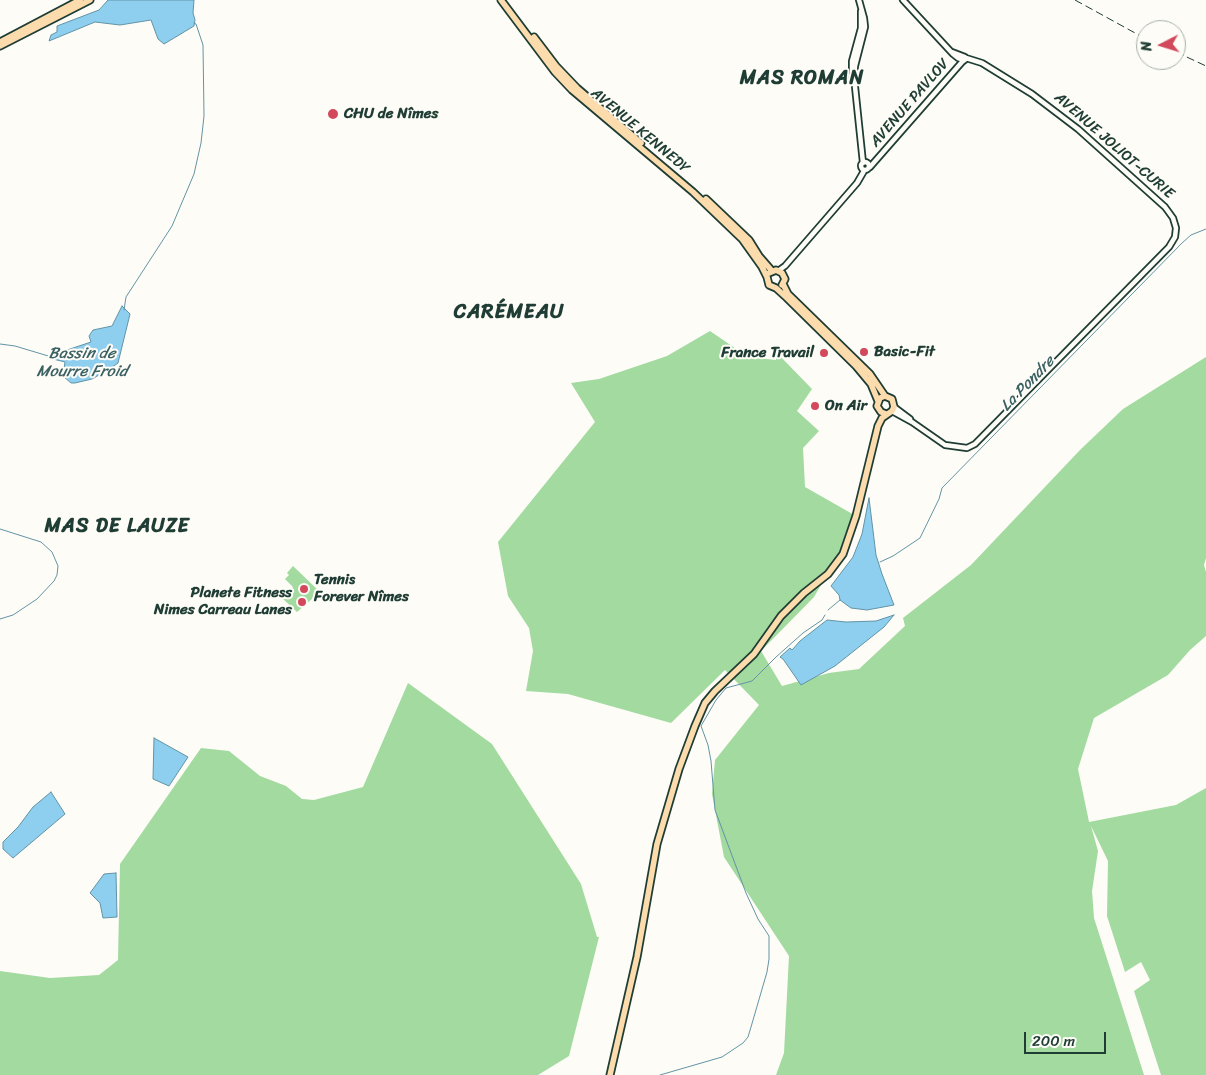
<!DOCTYPE html>
<meta charset="utf-8">
<style>
body{margin:0}
#map{position:relative;width:1206px;height:1075px;overflow:hidden;background:#fdfcf7;font-family:Sriracha,sans-serif}
canvas{display:block}
.north{position:absolute;left:1136px;top:20px;width:50px;height:50px;box-sizing:border-box;background:#fdfcf7;border:1px solid #a4b0a9;border-radius:50%;rotate:265deg;font-size:14px;font-weight:700;line-height:20px;text-align:center;color:#1f3d34}
.north::after{content:'';display:block;margin:auto;width:18px;height:22px;background:#d1495b;clip-path:polygon(50% 0,100% 100%,50% 72%,0 100%)}
.scale{position:absolute;left:1024px;top:1032px;width:82px;height:22px;box-sizing:border-box;border:2px solid #1f3d34;border-top:0;padding-left:6px;font-size:15px;line-height:18px;white-space:nowrap;color:#1f3d34;-webkit-text-stroke:4px #fdfcf7;paint-order:stroke}
</style>
<div id="map">
<canvas width="1206" height="1075"></canvas>
<div class="north">N</div>
<div class="scale">200 m</div>
</div>
<script>
const c = document.querySelector('canvas').getContext('2d');
c.lineJoin = 'round';
function fill(path, color) {
  c.fillStyle = color;
  c.fill(path, 'evenodd');
}
function toPath(rows) {
  const path = new Path2D();
  for (const r of rows) {
    if (r.length === 3) {
      path.moveTo(r[0] + r[2], r[1]);
      path.arc(r[0], r[1], r[2], 0, 2 * Math.PI);
      continue;
    }
    path.moveTo(r[0], r[1]);
    for (let i = 2; i < r.length; i += 2) path.lineTo(r[i], r[i + 1]);
  }
  return path;
}
function trace(path, color, width, dash) {
  c.strokeStyle = color;
  c.lineWidth = width;
  c.lineCap = dash ? 'butt' : 'round';
  c.setLineDash(dash || []);
  c.stroke(path);
}
function write(font, color, halo, rows, align = 'center') {
  c.font = font + ' Sriracha,sans-serif';
  c.lineWidth = 4;
  c.setLineDash([]);
  c.textBaseline = 'middle';
  c.strokeStyle = halo;
  c.fillStyle = color;
  for (const [text, x, y, turn = 0] of rows) {
    c.save();
    c.translate(x, y);
    c.rotate((+turn || 0) * Math.PI / 180);
    c.textAlign = isNaN(turn) ? turn : align;
    if (halo) c.strokeText(text, 0, 0);
    c.fillText(text, 0, 0);
    c.restore();
  }
}
fill(toPath([
 [710,331,745,355,758,358,776,360,777,353,812,389,797,411,819,431,803,448,805,487,856,516,847,540,814,597,761,651,782,686,829,673,859,669,905,626,903,618,971,565,1080,450,1123,409,1206,357,1206,558,1204,565,1206,572,1206,636,1190,650,1168,675,1094,718,1078,769,1089,822,1176,805,1206,788,1206,1075,1161,1075,1134,991,1150,980,1141,962,1125,972,1107,916,1108,861,1091,826,1098,851,1092,891,1094,918,1144,1075,776,1075,784,1053,789,956,724,857,712,794,715,760,759,705,725,670,671,723,568,694,526,691,533,651,529,628,508,596,498,542,595,422,571,383,599,379,667,356],
 [293,566,320,592,297,612,282,598,293,587,285,579,289,575,287,573],
 [408,683,492,744,581,884,597,937,599,937,569,1056,538,1075,0,1075,0,971,50,978,99,975,118,960,120,864,201,748,229,751,260,776,286,786,302,799,314,800,363,787]
]), '#a2da9f');
const water = toPath([
 [108,0,194,0,193,13,195,20,194,26,164,44,158,39,151,20,120,25,95,22,49,41,51,35,57,32,57,26,99,10,108,0],
 [122,306,130,314,118,363,111,368,92,379,75,383,71,383,63,376,65,362,53,359,55,354,91,342,89,336,93,330,112,326,122,306],
 [869,498,876,555,882,574,894,605,867,610,851,608,840,600,839,595,831,586,853,557,862,534,869,498],
 [894,615,884,627,835,666,801,685,783,659,780,657,790,648,792,650,800,641,827,620,846,622,876,621,894,615],
 [154,738,188,757,169,786,153,779,154,738],
 [51,792,65,814,13,858,3,849,3,842,18,827,33,807,51,792],
 [116,873,117,917,103,918,100,903,90,893,104,874,116,873]
]);
fill(water, '#8eceef');
trace(water, '#6294a4', 1);
trace(toPath([
 [124,310,126,297,172,226,194,174,201,143,204,116,203,45,196,24,194,23],
 [0,344,15,346,55,358],
 [0,529,41,542,52,552,58,566,57,575,54,581,37,599,13,615,0,619],
 [880,562,893,556,920,538,939,499,942,488,1182,243,1191,235,1206,229],
 [828,610,840,600],
 [660,1075,722,1057,743,1043,748,1037,751,1027,767,972,769,959,769,936,758,919,746,893,715,810,711,761,708,745,701,726,716,700,726,688,752,681,776,657,803,633,822,620,825,615]
]), '#6294a4', 1);
const minor = toPath([
 [859,0,864,18,865,27,855,66,854,77,863,163],
 [903,0,953,54,958,58,964,60],
 [852,79,852,61,861,28,861,11],
 [865,166,4],
 [870,167,962,62,966,59,965,57,952,52],
 [778,271,785,266,857,183,864,171],
 [894,407,910,419],
 [892,411,912,422,945,445,967,448,975,444,1169,247,1175,237,1176,228,1173,218,1165,207,1078,129,1032,94,982,63,966,58]
]);
const major = toPath([
 [501,0,555,72,572,90,693,192,742,239,762,267,767,277,769,285,776,288,787,298,856,366,871,384,878,401],
 [534,37,556,66,577,88,641,143],
 [0,42,80,0],
 [0,46,90,0],
 [706,199,749,240,759,256,772,271],
 [769,273,776,270,782,273,785,279,782,285],
 [783,284,788,294,870,374,885,396],
 [610,1075,637,957,657,844,679,769,695,726,705,703,715,691,754,654,781,616,804,593,828,574,843,554,856,516,878,426,882,418,892,411,894,407,892,399,885,396,880,398,877,406,881,412,886,414]
]);
trace(minor, '#1f3d34', 8);
trace(major, '#1f3d34', 9);
trace(minor, '#fdfcf7', 4.5);
trace(major, '#fcdcac', 5.5);
trace(toPath([
 [1075,0,1146,39],
 [1176,52,1206,66]
]), '#1f3d34', 1, [8, 4]);
for (const [x, y, r, color] of [
 [333,114,6,"#d1495b"],
 [864,352,5,"#d1495b"],
 [824,353,5,"#d1495b"],
 [815,406,5,"#d1495b"],
 [304,589,5,"#d1495b"],
 [302,602,5,"#d1495b"]
]) {
  const dot = new Path2D();
  dot.arc(x, y, r, 0, 2 * Math.PI);
  c.fillStyle = color;
  c.fill(dot);
  trace(dot, '#fdfcf7', 2);
}
write('15px', '#1f3d34', '#fdfcf7', [
 ["AVENUE PAVLOV",910,103,-49],
 ["AVENUE KENNEDY",640,131,40],
 ["AVENUE JOLIOT-CURIE",1114,146,41]
]);
write('bold 15px', '#1f3d34', '#fdfcf7', [
 ["CHU de Nîmes",344,114],
 ["Basic-Fit",874,352],
 ["France Travail",814,353,"right"],
 ["On Air",825,406],
 ["Tennis",314,580],
 ["Forever Nîmes",314,597],
 ["Planete Fitness",292,593,"right"],
 ["Nimes Carreau Lanes",292,610,"right"]
], 'left');
write('italic 16px', '#3b6163', '#fdfcf7', [
 ["Bassin de",82,354],
 ["Mourre Froid",82,372],
 ["La Pondre",1028,384,-46]
]);
c.letterSpacing = '1px';
write('bold 20px', '#1f3d34', '#fdfcf7', [
 ["MAS ROMAN",802,79],
 ["CARÉMEAU",509,313],
 ["MAS DE LAUZE",117,527]
]);
c.letterSpacing = '0px';
</script>
